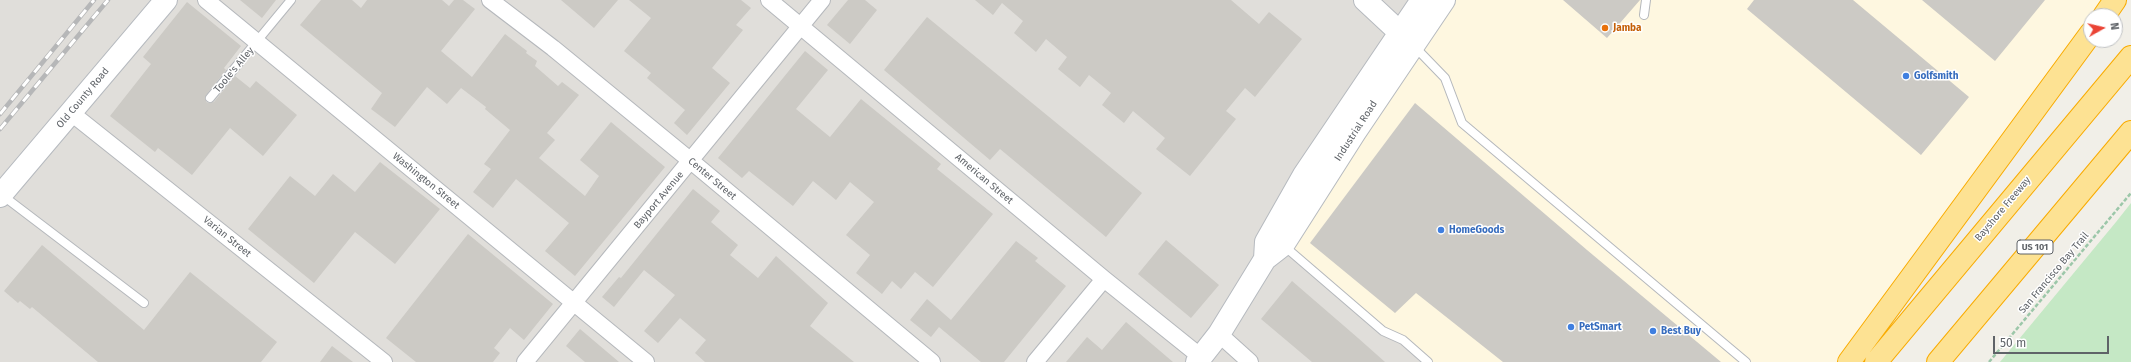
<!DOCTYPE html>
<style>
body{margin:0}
#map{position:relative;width:2131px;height:362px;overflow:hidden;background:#f1efe8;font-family:"Fira Sans",sans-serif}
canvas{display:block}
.north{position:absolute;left:2083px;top:8px;width:40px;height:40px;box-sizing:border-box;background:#fff;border:1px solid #bfc1c3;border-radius:50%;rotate:82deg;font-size:11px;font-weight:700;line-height:16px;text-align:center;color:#5f6368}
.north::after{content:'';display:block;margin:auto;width:14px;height:18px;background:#ea4335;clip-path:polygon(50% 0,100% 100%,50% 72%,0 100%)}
.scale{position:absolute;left:1993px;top:336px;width:116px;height:18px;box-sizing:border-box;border:2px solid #5f6368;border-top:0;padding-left:5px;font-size:12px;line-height:14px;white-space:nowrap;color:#5f6368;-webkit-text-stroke:3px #fff;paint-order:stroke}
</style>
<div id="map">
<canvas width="2131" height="362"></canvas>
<div class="north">N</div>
<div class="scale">50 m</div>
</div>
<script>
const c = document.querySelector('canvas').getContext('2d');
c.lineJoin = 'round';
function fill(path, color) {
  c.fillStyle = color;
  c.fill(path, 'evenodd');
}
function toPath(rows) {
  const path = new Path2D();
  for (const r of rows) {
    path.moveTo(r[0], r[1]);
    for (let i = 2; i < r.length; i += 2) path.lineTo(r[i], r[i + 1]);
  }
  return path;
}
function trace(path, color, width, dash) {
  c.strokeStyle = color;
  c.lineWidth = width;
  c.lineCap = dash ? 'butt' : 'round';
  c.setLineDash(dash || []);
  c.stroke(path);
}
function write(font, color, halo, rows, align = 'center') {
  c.font = font + ' "Fira Sans",sans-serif';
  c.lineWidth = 3;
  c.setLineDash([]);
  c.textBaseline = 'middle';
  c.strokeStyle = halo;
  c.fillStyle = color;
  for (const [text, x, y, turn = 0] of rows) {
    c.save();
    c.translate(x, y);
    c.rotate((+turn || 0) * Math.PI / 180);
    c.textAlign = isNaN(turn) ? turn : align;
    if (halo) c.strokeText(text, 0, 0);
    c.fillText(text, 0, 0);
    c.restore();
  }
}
fill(toPath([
 [1444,0,2115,0,2104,16,2091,16,2091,33,1849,362,1428,362,1383,331,1283,245]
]), '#fef7e0');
fill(toPath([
 [0,0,1444,0,1283,245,1383,331,1428,362,0,362]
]), '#e0deda');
fill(toPath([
 [2131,203,2131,362,2000,362,2116,222]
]), '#c5e8c5');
fill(toPath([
 [240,0,276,0,262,18],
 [321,0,352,0,361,8,367,0,442,0,449,6,454,0,463,0,475,9,441,51,472,77,505,34,527,51,526,53,537,61,535,66,558,86,562,82,579,95,547,133,555,140,539,158,585,196,599,176,580,160,611,122,665,167,575,276,545,251,569,223,516,179,493,208,473,192,491,169,484,164,510,130,485,109,486,107,461,88,447,104,427,87,395,127,371,109,382,93,300,25],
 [561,0,618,0,594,28],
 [629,0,741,0,751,8,736,25,743,30,712,68,730,83,687,135,674,123,685,110,647,78,651,73,624,51,651,18],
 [848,0,865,0,877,10,850,44,827,25],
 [975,0,1231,0,1259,24,1269,12,1302,39,1255,97,1245,88,1226,111,1236,119,1190,176,1156,149,1165,138,1133,111,1124,123,1102,105,1111,93,1089,75,1080,87,1058,69,1067,57,1046,39,1036,52,1014,33,1023,21,1002,3,993,15],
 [1563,0,1640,0,1607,38],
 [1754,0,1853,0,1969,97,1921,155,1747,9],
 [1922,0,2045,0,1995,61],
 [187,2,241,46,224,68,226,70,206,95,206,102,209,103,214,102,235,76,250,88,256,81,297,115,263,156,230,128,192,175,158,148,155,152,110,116,151,64,143,57],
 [927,17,1142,193,1106,237,1000,149,990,160,884,70],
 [805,51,828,70,796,109,830,137,861,99,941,164,937,169,993,214,933,287,915,272,901,289,892,281,882,294,856,273,870,255,846,235,874,202,850,182,836,200,813,181,793,206,749,171,742,178,718,158],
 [1415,103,1587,250,1721,362,1503,362,1416,293,1395,313,1310,243],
 [380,162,440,209,395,264,355,232,314,283,248,229,290,176,315,196,333,174,355,192],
 [693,189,720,211,711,222,738,245,730,255,758,278,776,256,828,303,810,326,854,362,705,362,695,353,706,340,680,318,658,343,644,331,675,295,644,270,614,307,602,297,619,277,621,278],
 [468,234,553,304,524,340,510,328,494,348,500,353,493,362,416,362,386,338],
 [1166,240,1219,285,1191,318,1138,274],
 [1016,241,1038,258,1035,261,1066,286,1004,362,981,362,939,327,931,337,910,320,927,299,951,320],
 [42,245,144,330,190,272,277,342,261,362,98,362,32,307,30,309,20,301,18,303,4,291],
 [1292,281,1358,338,1385,362,1312,362,1261,319],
 [1126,322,1173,362,1066,362,1087,337,1102,350],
 [580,329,619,362,585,362,566,346],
 [332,346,353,362,320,362]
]), '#cccac5');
const lane = toPath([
 [1644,15,1646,0],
 [1414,46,1445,78,1462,123,1746,362],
 [210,98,291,0],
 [2,195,144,303],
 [1283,245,1383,331,1403,340,1428,362]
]);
const street = toPath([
 [206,0,646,362],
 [490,0,553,48,691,161,932,362],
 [769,0,1104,279,1201,357],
 [70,112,384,362],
 [1219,334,1250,362],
 [525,362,822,0],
 [1035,362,1104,279]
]);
const secondary = toPath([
 [1365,0,1410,42],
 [0,196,166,0],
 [1265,259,1266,242,1304,175,1422,0],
 [1197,362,1219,334,1265,259,1283,245,1355,132,1444,0]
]);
const highway = toPath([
 [2104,16,2115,0],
 [1849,362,2091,33],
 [1876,362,2131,57],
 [1938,362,2131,132]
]);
trace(lane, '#b5b8bc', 10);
trace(street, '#b5b8bc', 18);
trace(secondary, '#b6babf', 24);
trace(highway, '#f9ab00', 24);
trace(toPath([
 [1989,362,2131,193]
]), '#9cc7a9', 2.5, [4, 2]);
trace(lane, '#fff', 8);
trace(street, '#fff', 16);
trace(secondary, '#fff', 22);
trace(highway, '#fde293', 22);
const rail = toPath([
 [0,114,94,0],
 [0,129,108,0]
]);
trace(rail, '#b6b7b8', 4.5);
trace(rail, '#fff', 3, [9]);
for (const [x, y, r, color] of [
 [1605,28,4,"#e8710a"],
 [1906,76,4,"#3f7fe0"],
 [1441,230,4,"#3f7fe0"],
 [1571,327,4,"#3f7fe0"],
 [1653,331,4,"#3f7fe0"]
]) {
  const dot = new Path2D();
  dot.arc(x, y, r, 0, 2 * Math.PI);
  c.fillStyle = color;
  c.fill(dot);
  trace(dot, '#fff', 1.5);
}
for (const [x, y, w] of [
 [2035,247,36]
]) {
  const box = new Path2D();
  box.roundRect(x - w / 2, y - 7, w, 14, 3);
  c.fillStyle = '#fff';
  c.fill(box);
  trace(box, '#5f6368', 1);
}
write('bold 9px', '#5f6368', null, [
 ["US 101",2035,247]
]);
write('bold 10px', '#c56008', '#fff', [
 ["Jamba",1613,28]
], 'left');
write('10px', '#5f6368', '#fff', [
 ["Toole's Alley",234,70,-50],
 ["Old County Road",83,98,-50],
 ["Industrial Road",1356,131,-57],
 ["Center Street",712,179,40],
 ["American Street",984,179,40],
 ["Washington Street",426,181,39],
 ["Bayport Avenue",659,200,-50],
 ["Bayshore Freeway",2003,209,-50],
 ["Varian Street",227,237,39],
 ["San Francisco Bay Trail",2054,273,-50]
]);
write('bold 10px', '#366cbe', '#fff', [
 ["Golfsmith",1914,76],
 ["HomeGoods",1449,230],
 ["PetSmart",1579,327],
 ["Best Buy",1661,331]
], 'left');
</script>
